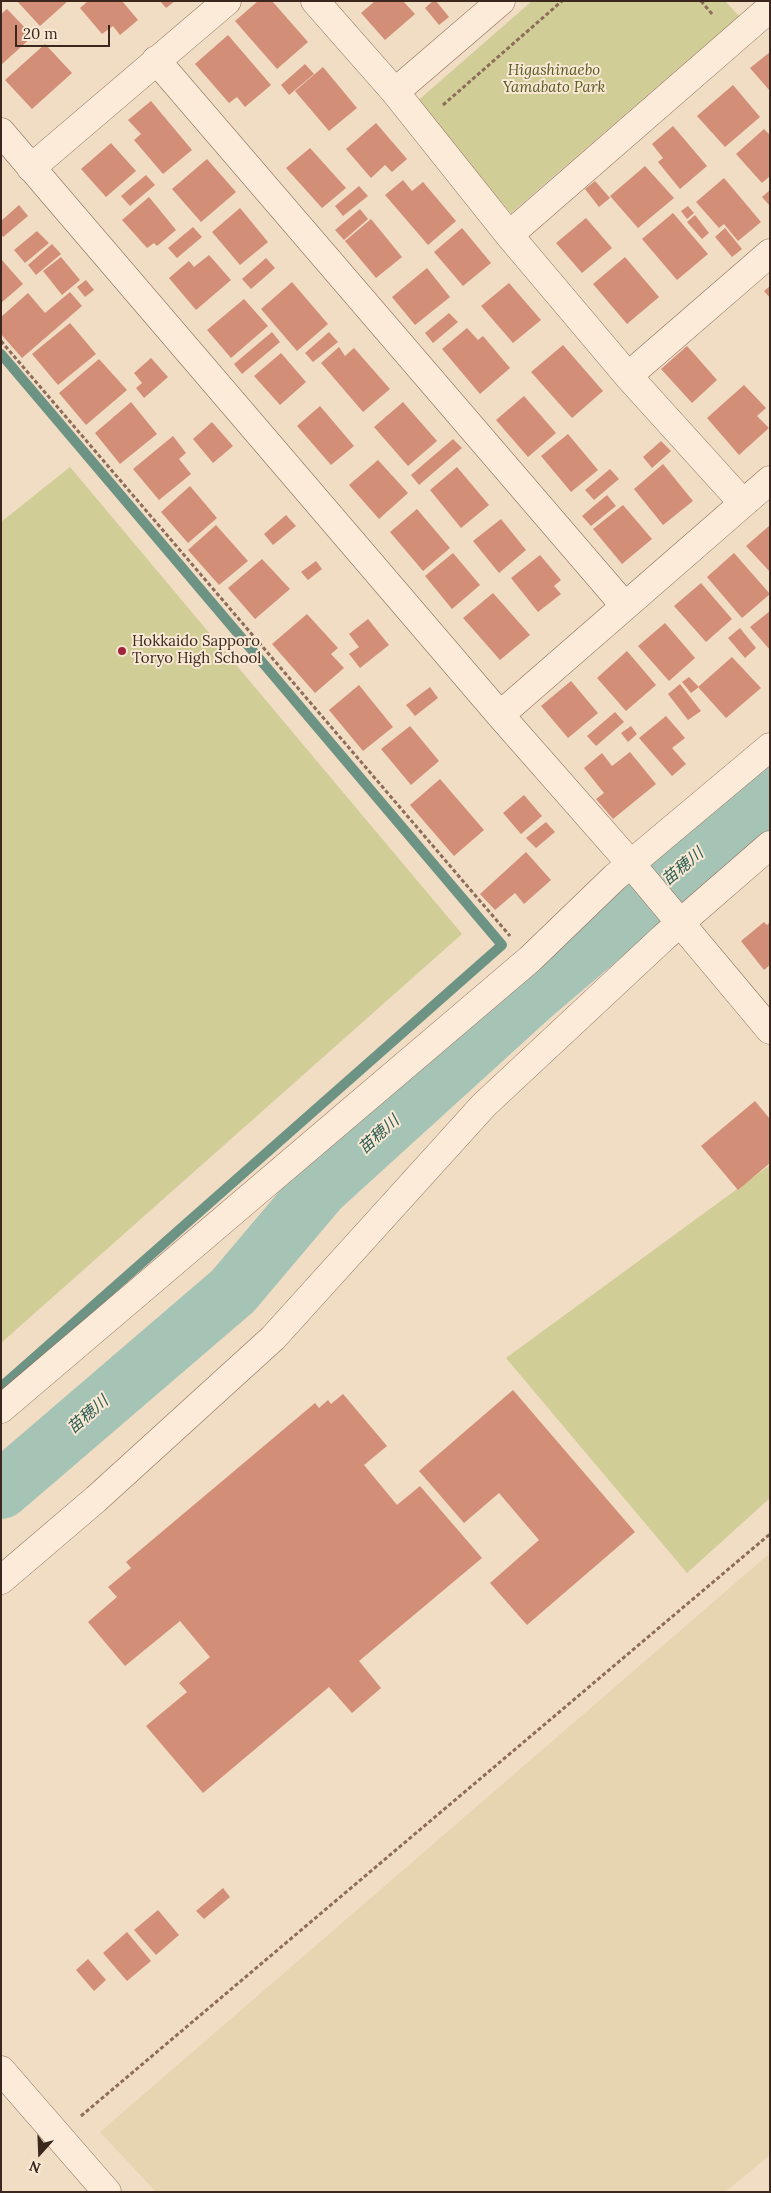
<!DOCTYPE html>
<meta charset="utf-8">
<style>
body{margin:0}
#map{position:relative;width:771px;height:2193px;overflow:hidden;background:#f1dcc4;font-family:Lora,serif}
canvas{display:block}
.frame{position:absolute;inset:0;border:2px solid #3c271e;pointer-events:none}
.north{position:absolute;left:15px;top:2128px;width:50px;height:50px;-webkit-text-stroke:4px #f8e8d4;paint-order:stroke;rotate:200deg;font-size:14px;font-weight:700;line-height:20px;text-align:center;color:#3c271e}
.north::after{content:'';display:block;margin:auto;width:18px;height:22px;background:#3c271e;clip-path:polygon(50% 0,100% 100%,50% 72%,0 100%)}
.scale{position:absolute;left:15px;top:25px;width:95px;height:22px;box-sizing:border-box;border:2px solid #3c271e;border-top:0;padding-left:6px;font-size:15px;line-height:18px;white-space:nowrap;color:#3c271e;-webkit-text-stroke:4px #f8e8d4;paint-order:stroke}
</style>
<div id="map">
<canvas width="771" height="2193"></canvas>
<div class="frame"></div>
<div class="north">N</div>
<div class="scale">20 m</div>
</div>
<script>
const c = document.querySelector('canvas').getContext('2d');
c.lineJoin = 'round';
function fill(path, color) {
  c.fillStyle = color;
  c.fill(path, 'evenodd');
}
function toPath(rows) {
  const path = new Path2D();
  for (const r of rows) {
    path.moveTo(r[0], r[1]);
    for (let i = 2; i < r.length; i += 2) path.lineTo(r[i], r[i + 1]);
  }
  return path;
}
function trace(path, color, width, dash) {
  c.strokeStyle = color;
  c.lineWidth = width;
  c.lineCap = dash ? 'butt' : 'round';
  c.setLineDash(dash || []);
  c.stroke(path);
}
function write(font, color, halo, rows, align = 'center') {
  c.font = font + ' Lora,"Noto Sans JP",serif';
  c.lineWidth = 4;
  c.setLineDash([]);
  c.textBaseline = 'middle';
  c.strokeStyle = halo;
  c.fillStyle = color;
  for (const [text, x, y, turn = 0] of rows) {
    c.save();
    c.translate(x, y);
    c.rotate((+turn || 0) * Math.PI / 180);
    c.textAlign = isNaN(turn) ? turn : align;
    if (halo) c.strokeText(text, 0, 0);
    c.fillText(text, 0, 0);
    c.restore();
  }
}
fill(toPath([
 [770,1553,770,2155,725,2192,156,2192,100,2132]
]), '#e7d5b1');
fill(toPath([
 [532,1,725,1,739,16,511,213,414,104],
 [70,467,462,934,1,1343,1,522],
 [770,1165,770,1498,687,1573,506,1358]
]), '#d0cd97');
trace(toPath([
 [1,354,502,945,1,1387]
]), '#6c9383', 10);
trace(toPath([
 [1,1490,233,1291,320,1188,530,997,770,793]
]), '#a6c4b6', 58);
fill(toPath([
 [17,1,68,1,40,26],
 [88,1,122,1,138,20,120,35,113,26,102,34,80,8],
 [160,1,175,1,166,8],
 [258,1,272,1,308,42,277,69,235,21],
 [375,1,403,1,415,14,385,40,361,13],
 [433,1,436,1,449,17,439,25,425,8],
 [7,9,33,36,1,65,1,14],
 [228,35,271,85,245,107,237,97,229,103,195,64],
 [45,44,72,73,32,109,5,80],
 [770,52,770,91,750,68],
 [305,64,314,74,289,95,281,85],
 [323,67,357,108,329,131,295,91],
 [733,85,760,117,725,147,697,116],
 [151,101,192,150,163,174,134,140,141,134,128,120],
 [376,123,407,159,392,172,385,165,371,178,346,149],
 [673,126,707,166,680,189,658,162,663,158,652,144],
 [764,129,770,135,770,176,762,183,736,154],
 [111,143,136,171,106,197,81,169],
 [310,148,346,188,322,208,286,168],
 [207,159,236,192,201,222,172,189],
 [645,166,674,198,638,228,610,196],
 [146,175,155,185,130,206,121,196],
 [724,178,761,222,738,241,724,224,719,228,696,202],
 [403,180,412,191,423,182,456,221,428,245,385,195],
 [595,181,610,198,599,207,585,189],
 [359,186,368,196,343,216,335,206],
 [770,190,770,206,762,197],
 [149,197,176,230,157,246,154,243,147,248,122,220],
 [19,205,28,216,3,237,1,234,1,221],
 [688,206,694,213,687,219,681,211],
 [240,208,268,242,240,265,212,232],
 [360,209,368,219,344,240,335,230],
 [673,213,708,254,677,280,642,239],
 [695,215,709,233,702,239,687,222],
 [586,218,612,248,582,273,556,243],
 [371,219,402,257,376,278,345,241],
 [193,227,202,237,177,258,168,248],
 [462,228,491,263,463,286,434,252],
 [725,228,742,249,732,257,715,237],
 [37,231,49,243,25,263,14,250],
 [52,244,61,254,36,275,28,265],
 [209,255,231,280,196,310,169,278,189,261,194,267],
 [61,257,80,280,62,295,43,271],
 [625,257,659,297,627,324,593,284],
 [266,258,275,268,251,289,242,279],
 [1,259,23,284,1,303],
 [427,268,450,297,415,325,392,297],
 [86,280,94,290,85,297,77,287],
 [292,282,328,324,297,351,261,309],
 [509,283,541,320,513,343,481,306],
 [770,286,770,298,764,291],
 [70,292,82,306,22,358,1,334,1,317,28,293,45,313],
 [244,299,268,326,231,358,207,330],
 [449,313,458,322,433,343,425,333],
 [70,323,96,354,58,385,32,354],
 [467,328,478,340,483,336,510,368,480,394,442,349],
 [272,332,280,342,242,374,234,364],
 [329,332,338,342,313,362,305,353],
 [563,345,603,391,572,418,531,372],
 [687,346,717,380,692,403,661,369],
 [339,347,345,356,354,348,390,389,363,412,321,363],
 [281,353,306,382,280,405,254,376],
 [151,358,168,377,144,398,136,388,142,383,134,373],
 [99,359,127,390,86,425,59,393],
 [744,385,766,408,757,416,769,428,739,455,707,418],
 [524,396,556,433,528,457,496,420],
 [131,402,157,434,120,464,95,433],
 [403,402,437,441,408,466,374,427],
 [320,406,354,446,331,465,297,426],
 [212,422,233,446,213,463,193,439],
 [568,434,598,470,571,492,541,456],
 [173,436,186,453,179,459,191,474,159,500,133,469],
 [453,439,462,448,419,485,411,475],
 [661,441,671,451,652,468,643,457],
 [378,460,408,493,379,519,349,485],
 [663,464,693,501,663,525,634,489],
 [457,467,489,505,461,528,430,490],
 [610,469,619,479,594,500,585,490],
 [190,486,217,518,188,543,161,512],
 [607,495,616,506,591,526,582,516],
 [623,505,652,539,622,564,593,529],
 [417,509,450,548,423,571,390,532],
 [286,515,296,526,273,545,264,534],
 [501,519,526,550,499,573,473,541],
 [216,525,248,561,219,585,188,550],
 [769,526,770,528,770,572,746,546],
 [453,553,480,585,452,609,425,576],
 [734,553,770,594,742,618,707,577],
 [540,555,561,580,554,586,561,594,538,612,511,578],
 [262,559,290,589,255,619,228,588],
 [316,561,322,569,308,580,301,572],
 [701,583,732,619,706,642,674,606],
 [493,593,530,635,500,660,463,618],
 [770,611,770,650,750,627],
 [307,614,338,648,331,654,344,668,315,693,272,644],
 [368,619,389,645,360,668,349,654,359,647,349,634],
 [665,623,695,658,669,681,638,646],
 [740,628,756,648,745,658,728,638],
 [627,651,656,685,626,711,597,678],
 [732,657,761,688,726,718,698,687],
 [689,677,699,687,691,693,682,682],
 [571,681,598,713,568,738,541,706],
 [680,684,701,711,688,720,668,694],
 [359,685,393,727,363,751,329,710],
 [430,687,438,698,415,716,406,705],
 [615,712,624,722,596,746,587,736],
 [666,716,685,738,672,748,686,764,672,776,639,738],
 [410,726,439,761,411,785,381,749],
 [631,726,637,734,628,742,621,733],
 [630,752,656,784,613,819,596,799,604,793,584,768,602,753,612,766],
 [440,779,484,830,454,856,410,805],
 [524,795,542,816,521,834,503,813],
 [546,822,555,832,536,848,526,838],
 [526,852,551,880,524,904,515,893,495,910,480,894],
 [764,922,767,925,770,922,770,965,764,970,741,941],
 [755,1101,770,1119,770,1163,738,1190,701,1146],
 [513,1390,635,1532,527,1625,490,1583,539,1540,499,1493,464,1523,419,1471],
 [343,1394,387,1446,364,1465,397,1505,420,1486,482,1558,359,1661,381,1688,352,1713,329,1687,203,1793,146,1726,187,1692,179,1683,210,1657,180,1621,125,1666,88,1622,117,1597,108,1587,131,1568,126,1562,315,1403,319,1408,328,1400,331,1404],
 [223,1888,230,1897,204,1919,196,1911],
 [158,1910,179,1935,156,1955,134,1930],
 [127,1932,151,1961,127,1981,103,1953],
 [88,1959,106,1980,94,1991,76,1970]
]), '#d28e77');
const minor = toPath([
 [315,1,395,92,509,235,628,376,743,503],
 [156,60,624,605],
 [395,92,501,1],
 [1,132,500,715,631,864,770,1030],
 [31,168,227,1],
 [509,235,770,8],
 [628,376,770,253],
 [500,715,770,480]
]);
const tertiary = toPath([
 [1,1409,530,959,615,877,770,747],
 [1,1580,96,1499,273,1338,484,1105,664,937,770,845],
 [1,2070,107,2192]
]);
trace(minor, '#8d6c59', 29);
trace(tertiary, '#8d6c59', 29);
trace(toPath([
 [701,1,713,15],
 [443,105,562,1],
 [1,341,510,936],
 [81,2116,770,1534]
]), '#8d6c59', 3, [4, 2.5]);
trace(minor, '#fbebd8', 28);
trace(tertiary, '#fbebd8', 28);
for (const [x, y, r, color] of [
 [122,651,5,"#a0253a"]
]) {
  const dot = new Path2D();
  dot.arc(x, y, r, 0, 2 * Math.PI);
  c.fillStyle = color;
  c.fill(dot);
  trace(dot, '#f8e8d4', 2);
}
write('italic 15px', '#555a23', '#f8e8d4', [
 ["Higashinaebo",554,71],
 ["Yamabato Park",554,88]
]);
write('15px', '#3c271e', '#f8e8d4', [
 ["Hokkaido Sapporo",132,642],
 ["Toryo High School",132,659]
], 'left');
write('italic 16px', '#2c5d52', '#f8e8d4', [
 ["苗穂川",683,867,-40],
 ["苗穂川",379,1135,-42],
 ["苗穂川",88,1415,-41]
]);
</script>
